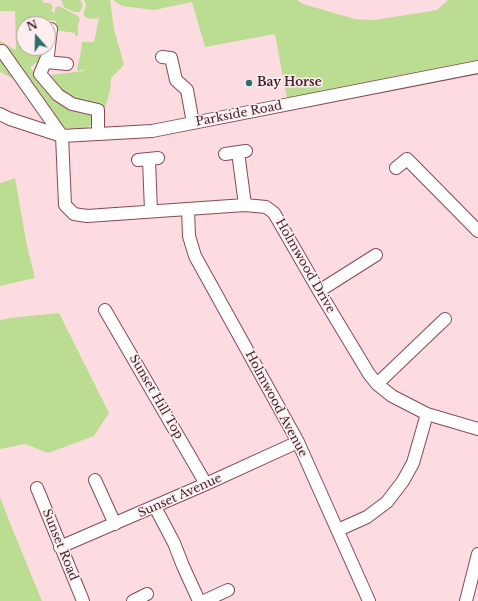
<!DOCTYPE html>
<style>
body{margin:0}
#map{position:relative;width:478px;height:601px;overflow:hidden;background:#fddce1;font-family:"Libre Baskerville",serif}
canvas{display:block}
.north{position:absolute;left:16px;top:16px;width:40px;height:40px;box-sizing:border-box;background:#ffeef0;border:1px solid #b49ea1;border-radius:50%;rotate:340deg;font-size:11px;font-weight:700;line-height:16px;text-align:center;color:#43252a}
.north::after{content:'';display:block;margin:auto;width:14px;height:18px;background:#29726c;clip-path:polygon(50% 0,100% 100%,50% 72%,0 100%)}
</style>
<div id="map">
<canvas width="478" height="601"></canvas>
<div class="north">N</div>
</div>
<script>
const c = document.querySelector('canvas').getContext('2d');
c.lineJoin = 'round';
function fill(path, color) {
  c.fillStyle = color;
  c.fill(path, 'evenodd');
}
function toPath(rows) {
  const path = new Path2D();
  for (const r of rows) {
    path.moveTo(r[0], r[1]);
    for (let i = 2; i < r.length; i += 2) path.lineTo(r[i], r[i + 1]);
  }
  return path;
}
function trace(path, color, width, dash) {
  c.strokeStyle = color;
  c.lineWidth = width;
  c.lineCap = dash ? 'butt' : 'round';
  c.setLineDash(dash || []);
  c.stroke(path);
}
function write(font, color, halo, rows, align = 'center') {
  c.font = font + ' "Libre Baskerville",serif';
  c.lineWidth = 3;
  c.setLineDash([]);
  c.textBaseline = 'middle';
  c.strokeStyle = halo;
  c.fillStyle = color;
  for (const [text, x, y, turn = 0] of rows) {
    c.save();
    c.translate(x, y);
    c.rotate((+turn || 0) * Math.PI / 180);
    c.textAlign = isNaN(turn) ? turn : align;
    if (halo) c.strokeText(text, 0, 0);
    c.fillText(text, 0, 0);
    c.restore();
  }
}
fill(toPath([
 [0,0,42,0,44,3,50,3,53,7,51,11,54,12,55,15,55,8,59,6,78,16,80,20,78,24,78,35,75,37,75,33,55,30,56,19,56,21,49,20,48,24,24,24,24,48,46,48,41,60,30,67,39,80,51,75,83,71,84,69,78,71,77,68,80,57,82,42,94,42,99,18,89,19,83,15,86,5,84,0,110,0,114,29,124,65,111,78,110,91,102,118,83,130,61,128,23,73,14,79,0,72,0,41,16,50,15,11,0,11],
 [61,0,80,0,83,5,80,12,74,12,64,7],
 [113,0,297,0,303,4,355,19,375,20,437,10,448,0,478,0,478,60,287,99,275,34,205,47,192,2,154,10,122,6],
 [15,178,27,246,35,278,0,286,0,183],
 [59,313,109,413,94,436,48,453,25,444,0,449,0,320,10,318],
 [0,497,12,528,42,601,0,601]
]), '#bbdd91');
const minor = toPath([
 [51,29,48,55,40,74,58,95,72,104,98,110,98,134],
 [2,51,62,136,65,205,74,214,87,216,245,205,266,207,274,213,319,291,369,374,377,384,392,396,427,414,478,429],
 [162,57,171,58,176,80,187,90,193,123],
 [46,62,67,64],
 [0,114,10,119,62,136,152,131,478,67],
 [238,152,245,205],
 [225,154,246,151],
 [138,160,158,158],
 [149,160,151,211],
 [396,168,407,159,478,231],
 [188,209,189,236,195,256,298,442,369,601],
 [319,291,376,255],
 [105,310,206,484],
 [377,384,445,319],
 [95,480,115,524],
 [37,488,83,601],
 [155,507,174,543,183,566,199,601],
 [338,530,367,517,387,502,403,481,413,463,427,414],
 [60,547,206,484,298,442],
 [133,601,147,594],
 [204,601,228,590],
 [466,601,478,554]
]);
trace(minor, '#8b4755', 14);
trace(minor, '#fff', 12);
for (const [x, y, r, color] of [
 [249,83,4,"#29726c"]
]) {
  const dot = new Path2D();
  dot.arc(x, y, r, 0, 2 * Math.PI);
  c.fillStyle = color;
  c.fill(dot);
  trace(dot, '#ffeef0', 1.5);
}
write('bold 12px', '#43252a', '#ffeef0', [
 ["Bay Horse",257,83]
], 'left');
write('12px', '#43252a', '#ffeef0', [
 ["Parkside Road",239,114,-11],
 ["Holmwood Drive",305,266,60],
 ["Sunset Hill Top",156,397,60],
 ["Holmwood Avenue",276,404,62],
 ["Sunset Avenue",180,496,-24],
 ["Sunset Road",60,545,68]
]);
</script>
